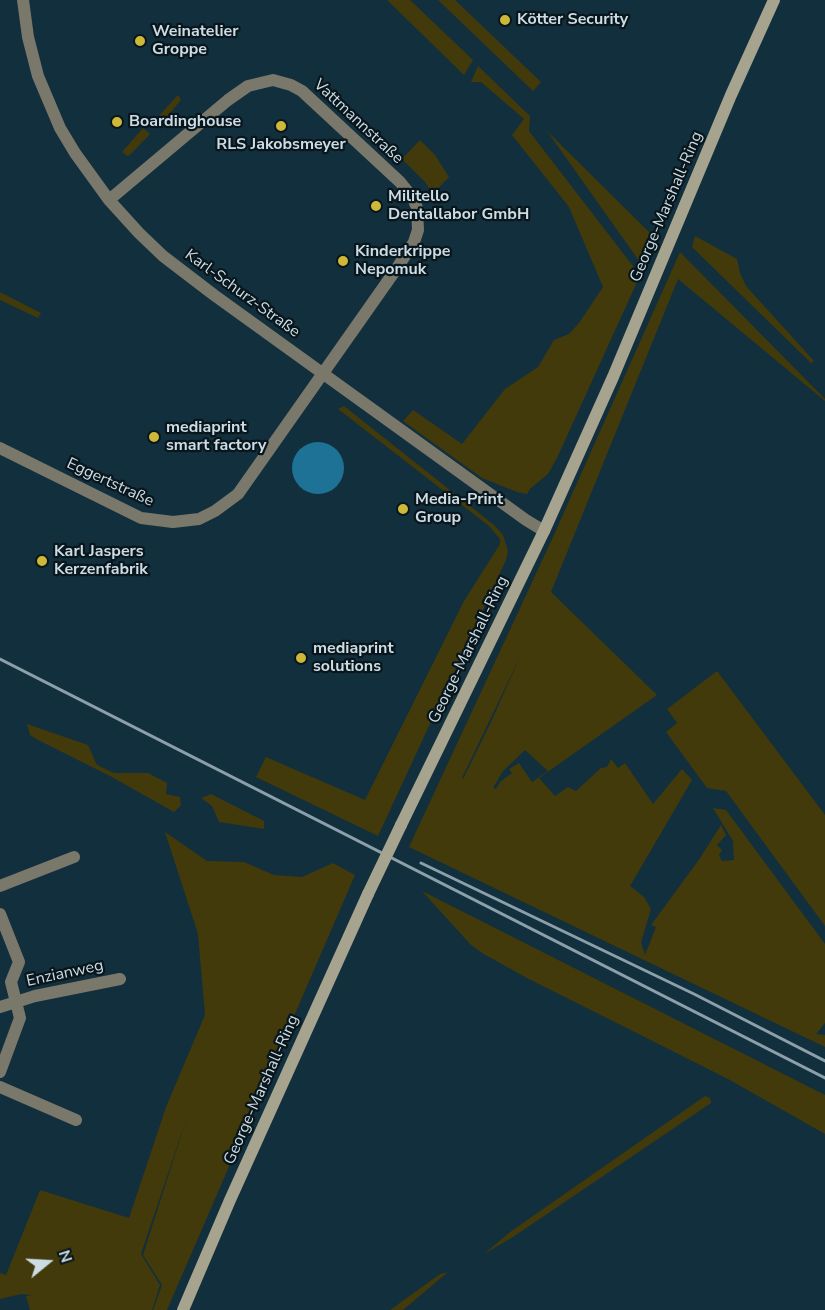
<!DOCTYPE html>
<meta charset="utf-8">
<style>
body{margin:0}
#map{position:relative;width:825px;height:1310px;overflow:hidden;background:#122f3d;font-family:"Nunito Sans",sans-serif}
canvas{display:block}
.north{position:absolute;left:18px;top:1232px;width:60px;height:60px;-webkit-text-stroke:4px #09161c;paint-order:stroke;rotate:72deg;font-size:16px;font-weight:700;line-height:24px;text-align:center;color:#ccdce5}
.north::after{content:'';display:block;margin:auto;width:21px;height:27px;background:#ccdce5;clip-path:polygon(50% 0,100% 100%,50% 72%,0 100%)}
</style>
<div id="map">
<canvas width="825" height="1310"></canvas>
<div class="north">N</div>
</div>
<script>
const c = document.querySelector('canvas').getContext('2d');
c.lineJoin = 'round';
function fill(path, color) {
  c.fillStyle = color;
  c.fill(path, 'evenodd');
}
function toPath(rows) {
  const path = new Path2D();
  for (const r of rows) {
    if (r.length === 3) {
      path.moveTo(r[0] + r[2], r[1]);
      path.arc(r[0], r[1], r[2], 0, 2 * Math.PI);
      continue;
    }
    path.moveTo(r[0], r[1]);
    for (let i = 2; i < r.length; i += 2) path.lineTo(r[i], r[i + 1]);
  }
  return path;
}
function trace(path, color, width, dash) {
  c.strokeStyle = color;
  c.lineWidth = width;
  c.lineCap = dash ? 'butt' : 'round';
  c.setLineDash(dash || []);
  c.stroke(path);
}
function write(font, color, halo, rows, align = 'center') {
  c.font = font + ' "Nunito Sans",sans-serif';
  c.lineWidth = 4.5;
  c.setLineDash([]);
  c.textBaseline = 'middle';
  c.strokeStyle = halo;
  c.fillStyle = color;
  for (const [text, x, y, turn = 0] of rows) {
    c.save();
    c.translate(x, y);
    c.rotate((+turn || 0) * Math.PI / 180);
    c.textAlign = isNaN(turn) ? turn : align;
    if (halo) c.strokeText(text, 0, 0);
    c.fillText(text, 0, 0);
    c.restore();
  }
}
fill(toPath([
 [387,0,410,0,473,60,464,75],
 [438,0,455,0,541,82,533,91],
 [478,66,530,116,529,131,636,270,637,282,557,458,548,474,530,489,527,494,517,492,482,478,403,421,413,410,462,444,505,389,538,367,554,340,569,334,579,323,603,287,569,207,512,135,524,119,481,82,471,82],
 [178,95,181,100,159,126,154,121],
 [143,128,150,134,130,155,127,156,122,152],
 [547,131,654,237,642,265],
 [420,140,435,155,449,177,433,194,425,182,402,159],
 [695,236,737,259,740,273,746,286,814,361,811,363,692,247],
 [680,252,825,399,825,401,678,279,551,592,657,695,539,778,555,796,568,787,576,791,601,768,607,767,611,759,618,768,625,763,653,804,682,769,692,780,630,886,644,897,651,909,641,942,645,955,656,927,651,925,698,861,721,825,726,835,717,845,722,850,719,855,722,861,734,860,733,841,713,808,726,810,825,944,825,1023,816,1034,825,1035,825,1047,409,847,553,537],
 [520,657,491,722,463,779,462,778],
 [525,750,548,771,532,782,519,763,509,769,512,773,500,782,496,789,493,788,503,771],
 [0,292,41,313,38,318,0,300],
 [344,406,494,525,503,535,508,551,506,560,378,836,256,777,266,757,365,800,464,601,500,544,500,539,489,526,338,409],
 [717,671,825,815,825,926,726,791,707,788,666,732,677,723,667,709],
 [27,724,88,745,97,765,114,773,148,773,167,783,166,794,180,797,181,805,174,812,110,776,38,740,30,735],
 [211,794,264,821,264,829,219,822,212,806,201,798],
 [165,832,207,861,244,862,274,875,302,877,333,863,355,875,167,1310,153,1310,162,1285,143,1255,187,1117,141,1254,160,1285,152,1310,30,1310,26,1296,32,1295,21,1294,0,1299,0,1273,6,1275,40,1190,129,1218,166,1107,205,1015,198,934],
 [422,891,825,1095,825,1134,728,1079,527,978,482,953,470,944],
 [705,1096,710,1098,711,1103,513,1237,484,1254,510,1232],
 [448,1272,403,1310,390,1310,440,1274]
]), '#423a0a');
fill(toPath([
 [318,468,26]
]), '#1d7295');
trace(toPath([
 [23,0,28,37,38,76,60,128,75,153,109,200,139,233,163,256,214,295,526,520,544,531],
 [0,448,141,518,173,522,199,519,215,511,238,494,397,268,414,242,418,230,417,208,413,198,400,182,302,91,291,85,273,80,248,86,228,100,109,200],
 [0,886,74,857],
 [0,914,19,962,11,982,20,1018,0,1072],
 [0,1007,35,996,120,979],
 [0,1087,76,1120]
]), '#7a776b', 12);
trace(toPath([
 [401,825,544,531,613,377,731,95,774,0],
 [183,1310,230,1200,368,894]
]), '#a6a38e', 12);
trace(toPath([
 [0,659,825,1078],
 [421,863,694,994,825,1061]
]), '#8ba0ab', 3);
trace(toPath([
 [368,894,401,825]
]), '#a6a38e', 12);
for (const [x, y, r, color] of [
 [505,20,6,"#ceb837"],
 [140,41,6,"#ceb837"],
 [117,122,6,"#ceb837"],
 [281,126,6,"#ceb837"],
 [376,206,6,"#ceb837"],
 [343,261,6,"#ceb837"],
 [154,437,6,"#ceb837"],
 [403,509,6,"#ceb837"],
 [42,561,6,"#ceb837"],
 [301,658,6,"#ceb837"]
]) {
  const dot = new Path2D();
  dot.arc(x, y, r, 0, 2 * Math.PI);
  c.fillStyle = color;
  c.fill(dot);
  trace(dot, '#09161c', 2);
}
write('bold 16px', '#ccdce5', '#09161c', [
 ["Kötter Security",517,20],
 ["Weinatelier",152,32],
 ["Groppe",152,50],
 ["Boardinghouse",129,122],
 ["RLS Jakobsmeyer",281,145,"center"],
 ["Militello",388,197],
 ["Dentallabor GmbH",388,215],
 ["Kinderkrippe",355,252],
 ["Nepomuk",355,270],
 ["mediaprint",166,428],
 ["smart factory",166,446],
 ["Media‑Print",415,500],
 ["Group",415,518],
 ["Karl Jaspers",54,552],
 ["Kerzenfabrik",54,570],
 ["mediaprint",313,649],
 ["solutions",313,667]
], 'left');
write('16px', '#ccdce5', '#09161c', [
 ["Vattmannstraße",358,122,43],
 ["George-Marshall-Ring",667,207,-67],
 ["Karl-Schurz-Straße",242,294,36],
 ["Eggertstraße",110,483,25],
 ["George-Marshall-Ring",469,650,-64],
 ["Enzianweg",65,974,-12],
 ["George-Marshall-Ring",262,1090,-66]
]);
</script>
